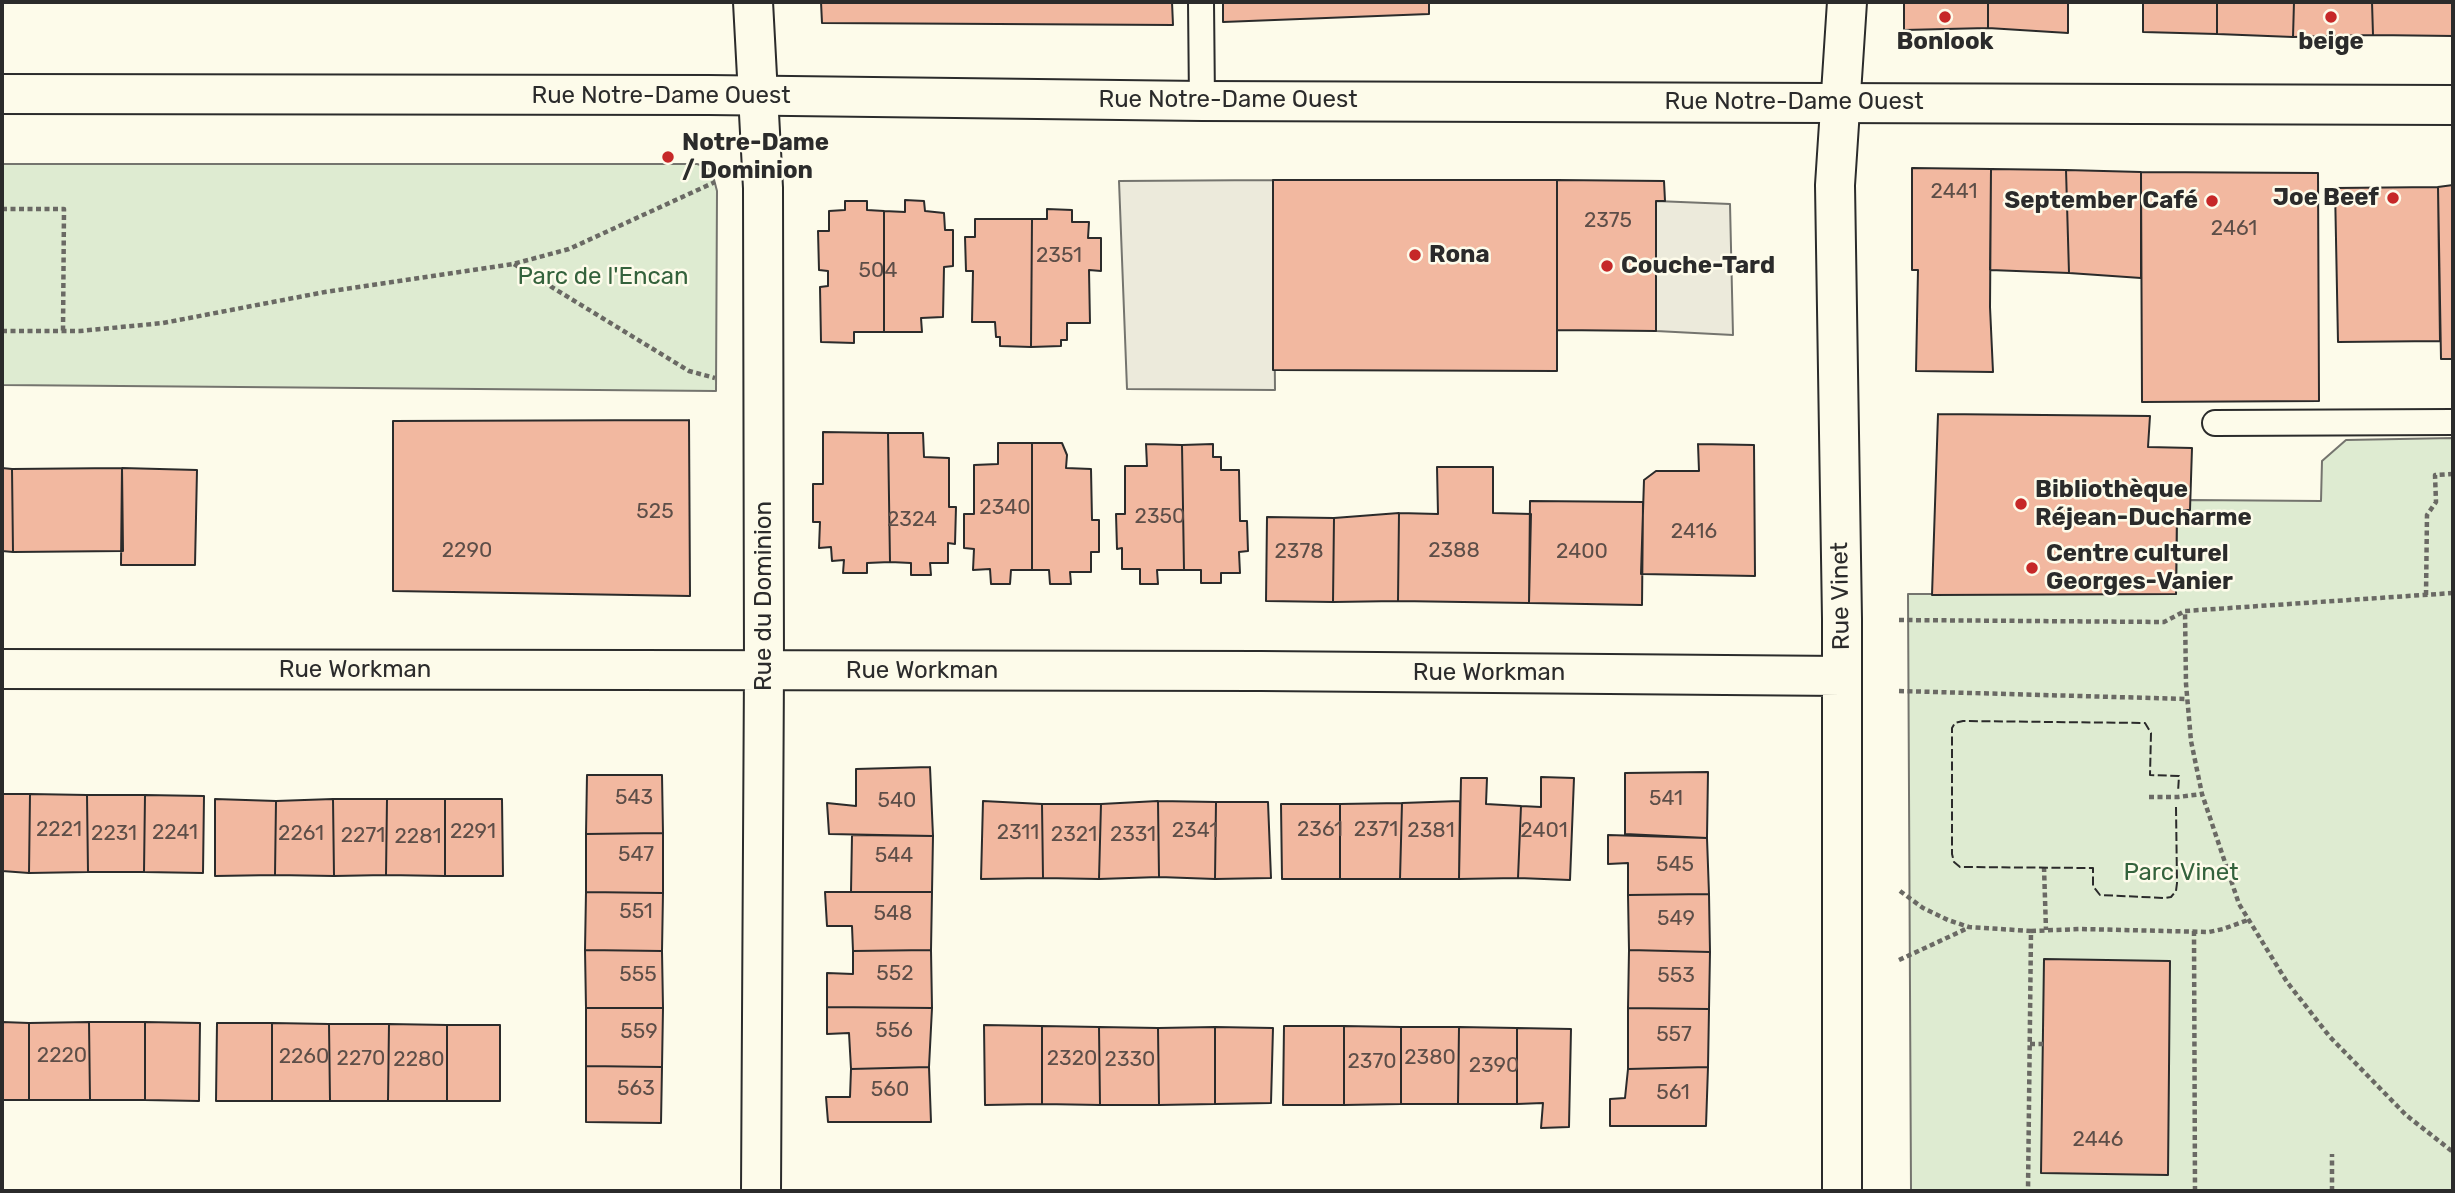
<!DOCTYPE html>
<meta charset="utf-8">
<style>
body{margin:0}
#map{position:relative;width:2455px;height:1193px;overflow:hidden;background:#fdfbea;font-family:Rubik,sans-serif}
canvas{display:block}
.frame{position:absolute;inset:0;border:4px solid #2b2b2b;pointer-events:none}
</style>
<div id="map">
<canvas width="2455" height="1193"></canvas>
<div class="frame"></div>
</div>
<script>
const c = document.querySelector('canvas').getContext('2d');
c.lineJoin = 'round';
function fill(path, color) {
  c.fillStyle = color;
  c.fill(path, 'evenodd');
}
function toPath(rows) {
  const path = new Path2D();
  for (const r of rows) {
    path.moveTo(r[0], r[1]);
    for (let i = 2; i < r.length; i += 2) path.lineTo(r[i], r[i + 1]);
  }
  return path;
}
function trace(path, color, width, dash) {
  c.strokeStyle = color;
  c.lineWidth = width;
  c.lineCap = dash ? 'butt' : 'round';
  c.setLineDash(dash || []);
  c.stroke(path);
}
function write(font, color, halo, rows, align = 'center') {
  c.font = font + ' Rubik,sans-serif';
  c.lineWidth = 5;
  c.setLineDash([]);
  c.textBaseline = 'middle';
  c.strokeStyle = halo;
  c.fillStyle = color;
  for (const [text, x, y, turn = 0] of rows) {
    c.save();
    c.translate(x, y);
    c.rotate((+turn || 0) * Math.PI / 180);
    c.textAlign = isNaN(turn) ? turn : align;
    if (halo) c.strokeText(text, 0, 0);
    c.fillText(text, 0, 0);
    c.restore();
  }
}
const green = toPath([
 [2,164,697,164,704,166,712,172,717,191,716,391,2,385,2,164],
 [2453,438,2453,1191,1911,1191,1908,594,2176,594,2177,510,2190,509,2190,500,2321,501,2322,461,2346,440,2453,438]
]);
fill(green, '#deebd1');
trace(green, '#74746e', 2);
const parking = toPath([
 [1273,180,1275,390,1127,389,1119,181,1273,180],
 [1656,201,1730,204,1733,335,1656,331,1656,201]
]);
fill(parking, '#eceadb');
trace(parking, '#74746e', 2);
const building = toPath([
 [821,2,1172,2,1173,25,822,23,821,2],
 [1223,2,1429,2,1429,14,1223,22,1223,2],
 [1904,2,1988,2,1988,28,1904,30,1904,2],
 [1988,2,2068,2,2068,33,1988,28,1988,2],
 [2143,2,2217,2,2217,34,2143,32,2143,2],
 [2217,2,2294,2,2293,37,2217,34,2217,2],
 [2294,2,2372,2,2373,35,2293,37,2294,2],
 [2372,2,2453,2,2453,36,2373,35,2372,2],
 [1912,168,1991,169,1990,307,1993,372,1916,371,1918,270,1912,270,1912,168],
 [1991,169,2066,170,2069,273,1990,270,1991,169],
 [2066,170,2141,172,2141,278,2069,273,2066,170],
 [2141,172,2318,173,2319,401,2142,402,2141,172],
 [1273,180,1557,180,1557,371,1273,370,1273,180],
 [1557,180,1664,181,1665,201,1656,201,1656,331,1557,330,1557,180],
 [2453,185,2453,359,2441,359,2438,187,2453,185],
 [2438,187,2440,341,2338,342,2335,188,2438,187],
 [905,200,924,201,925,211,944,213,945,230,953,230,953,266,944,267,943,317,921,318,922,332,884,332,884,211,905,212,905,200],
 [845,201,867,201,867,210,884,211,884,332,854,332,854,343,821,342,820,287,828,286,828,271,819,270,818,231,829,231,829,211,845,210,845,201],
 [1047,209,1072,210,1072,222,1089,222,1088,238,1101,238,1101,271,1089,270,1090,323,1067,323,1067,340,1061,340,1061,346,1031,347,1032,219,1047,219,1047,209],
 [975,219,1032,219,1031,347,1000,346,1000,337,996,337,995,322,972,322,973,271,966,271,965,237,975,237,975,219],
 [1938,414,2150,416,2148,447,2192,448,2190,510,2177,510,2176,594,1932,595,1938,414],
 [689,420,690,596,393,591,393,421,689,420],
 [823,432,888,433,890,562,867,563,867,573,843,573,844,560,832,561,831,547,819,548,820,522,813,522,813,484,823,484,823,432],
 [888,433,923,433,924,457,949,458,949,507,956,507,955,544,948,543,948,563,930,563,931,575,911,575,911,563,890,562,888,433],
 [998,443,1032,443,1032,570,1011,570,1010,584,991,584,990,569,973,570,974,549,964,548,964,514,974,514,974,465,998,464,998,443],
 [1032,443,1062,443,1067,455,1066,468,1091,469,1092,520,1099,520,1099,552,1091,552,1091,572,1070,572,1071,584,1050,584,1049,570,1032,570,1032,443],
 [1146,444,1182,445,1184,570,1157,570,1158,584,1140,584,1140,569,1122,569,1122,548,1117,549,1116,514,1125,514,1125,466,1147,466,1146,444],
 [1213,444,1213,457,1221,457,1221,470,1239,470,1240,521,1247,521,1248,551,1239,552,1240,573,1221,573,1221,583,1201,583,1201,570,1184,570,1182,445,1213,444],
 [1698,444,1754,445,1755,576,1641,574,1644,480,1656,471,1699,471,1698,444],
 [1437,467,1493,467,1493,513,1531,514,1529,603,1398,601,1399,513,1438,514,1437,467],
 [2,468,12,469,13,552,2,551,2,468],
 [122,468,197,470,195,565,121,565,122,468],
 [122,468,123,551,13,552,12,469,122,468],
 [1530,501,1643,502,1642,605,1529,603,1530,501],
 [1399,513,1398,601,1333,602,1334,518,1399,513],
 [1267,517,1334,518,1333,602,1266,601,1267,517],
 [930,767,933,836,829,834,827,803,856,806,856,769,930,767],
 [1708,772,1707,838,1625,834,1625,773,1708,772],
 [587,775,662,775,663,833,586,834,587,775],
 [1541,777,1574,778,1570,880,1518,878,1521,806,1541,807,1541,777],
 [1461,778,1487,778,1486,804,1521,806,1518,878,1459,879,1461,778],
 [2,794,30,794,29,873,2,871,2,794],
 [30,794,87,795,88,872,29,873,30,794],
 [87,795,145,795,144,872,88,872,87,795],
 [145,795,204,796,203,873,144,872,145,795],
 [215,799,276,801,275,875,215,876,215,799],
 [333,799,334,876,275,875,276,801,333,799],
 [333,799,387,799,386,875,334,876,333,799],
 [387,799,445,799,445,876,386,875,387,799],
 [445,799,502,799,503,876,445,876,445,799],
 [983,801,1042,804,1043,878,981,879,983,801],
 [1158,801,1216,802,1215,879,1159,877,1158,801],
 [1158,801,1159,877,1099,879,1101,804,1158,801],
 [1460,801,1459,879,1400,879,1402,803,1460,801],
 [1216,802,1268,802,1271,878,1215,879,1216,802],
 [1402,803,1400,879,1340,879,1340,804,1402,803],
 [1042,804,1101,804,1099,879,1043,878,1042,804],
 [1281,804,1340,804,1340,879,1282,879,1281,804],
 [663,833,663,893,586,892,586,834,663,833],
 [852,835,933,836,932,892,851,892,852,835],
 [1608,835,1707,838,1709,894,1628,895,1628,863,1608,864,1608,835],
 [586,892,663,893,662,951,585,950,586,892],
 [825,892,932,892,931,950,853,951,852,926,827,926,825,892],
 [1709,894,1710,952,1629,950,1628,895,1709,894],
 [585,950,662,951,663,1008,586,1008,585,950],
 [931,950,932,1008,827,1007,827,973,853,974,853,951,931,950],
 [1629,950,1710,952,1709,1009,1628,1008,1629,950],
 [2044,959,2170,961,2168,1175,2041,1173,2044,959],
 [827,1007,932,1008,929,1067,851,1069,849,1033,827,1034,827,1007],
 [586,1008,663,1008,662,1067,586,1066,586,1008],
 [1628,1008,1709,1009,1708,1067,1628,1069,1628,1008],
 [2,1022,29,1023,29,1100,2,1100,2,1022],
 [89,1022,145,1022,145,1100,90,1100,89,1022],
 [89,1022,90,1100,29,1100,29,1023,89,1022],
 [145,1022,200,1023,199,1101,145,1100,145,1022],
 [217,1023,272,1023,272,1101,216,1101,217,1023],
 [272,1023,329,1024,330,1101,272,1101,272,1023],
 [329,1024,389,1024,388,1101,330,1101,329,1024],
 [389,1024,447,1025,447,1101,388,1101,389,1024],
 [447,1025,500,1025,500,1101,447,1101,447,1025],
 [984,1025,1042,1026,1042,1104,985,1105,984,1025],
 [1042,1026,1099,1027,1100,1105,1042,1104,1042,1026],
 [1284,1026,1344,1026,1344,1105,1283,1105,1284,1026],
 [1344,1026,1401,1027,1401,1104,1344,1105,1344,1026],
 [1099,1027,1158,1028,1159,1105,1100,1105,1099,1027],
 [1215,1027,1273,1028,1271,1103,1215,1104,1215,1027],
 [1215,1027,1215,1104,1159,1105,1158,1028,1215,1027],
 [1401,1027,1459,1027,1458,1104,1401,1104,1401,1027],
 [1459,1027,1517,1028,1517,1104,1458,1104,1459,1027],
 [1517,1028,1571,1029,1569,1127,1541,1128,1543,1103,1517,1104,1517,1028],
 [586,1066,662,1067,661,1123,586,1122,586,1066],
 [929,1067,931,1122,828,1122,826,1097,850,1097,851,1069,929,1067],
 [1708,1067,1706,1126,1610,1126,1610,1099,1625,1098,1628,1069,1708,1067]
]);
fill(building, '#f2b8a0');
trace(building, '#2b2b2b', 2);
const lane = toPath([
 [1201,2,1202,101],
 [2215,423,2453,422]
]);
const street = toPath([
 [753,2,763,188,764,670,761,1191],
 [2,669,1261,671,1841,676],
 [1842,1191,1842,619,1835,185,1847,2]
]);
const secondary = toPath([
 [2,94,709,95,1202,101,2453,105]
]);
trace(lane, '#2b2b2b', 28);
trace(street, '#2b2b2b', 42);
trace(secondary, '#2b2b2b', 42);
trace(toPath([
 [2,209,64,209,63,331],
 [514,264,689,371,715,378],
 [2,331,80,331,163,323,325,292,513,264,569,249,715,182],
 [2453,593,2185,611,2186,684,2191,741,2202,794,2239,904,2287,982,2330,1037,2406,1115,2453,1152],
 [2426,595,2427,515,2436,502,2435,475,2453,474],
 [1899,620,2164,622,2185,611],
 [1899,691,2187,699],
 [2149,797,2178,797,2202,794],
 [2044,867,2046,930],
 [1900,891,1923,908,1948,920,1969,927,2031,931,2028,1191],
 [2031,931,2081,929,2209,932,2223,929,2248,920],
 [2194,931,2195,1191],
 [1899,960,1968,928],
 [2030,1044,2043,1044],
 [2332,1191,2332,1154]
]), '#6a6964', 4.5, [5, 3.5]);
trace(lane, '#fdfbea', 24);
trace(street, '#fdfbea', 38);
trace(secondary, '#fdfbea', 38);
trace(toPath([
 [2176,807,2177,883,2176,891,2171,897,2165,898,2100,895,2093,886,2093,868,1960,867,1954,862,1952,854,1952,728,1955,723,1963,721,2145,723,2151,733,2150,775,2179,776,2178,792]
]), '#2b2b2b', 2, [9, 3.5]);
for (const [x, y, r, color] of [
 [1945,17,7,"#c62828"],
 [2331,17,7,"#c62828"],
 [668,157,7,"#c62828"],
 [2393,198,7,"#c62828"],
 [2212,201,7,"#c62828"],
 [1415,255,7,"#c62828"],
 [1607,266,7,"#c62828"],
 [2021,504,7,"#c62828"],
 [2032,568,7,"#c62828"]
]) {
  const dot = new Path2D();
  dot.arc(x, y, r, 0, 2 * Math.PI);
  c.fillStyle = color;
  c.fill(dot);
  trace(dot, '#fdfbea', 2.5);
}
write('21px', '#5d4e48', null, [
 ["2441",1954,192],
 ["2375",1608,221],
 ["2461",2234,229],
 ["2351",1059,256],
 ["504",878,271],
 ["2340",1005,508],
 ["525",655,512],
 ["2350",1160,517],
 ["2324",912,520],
 ["2416",1694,532],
 ["2290",467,551],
 ["2388",1454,551],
 ["2378",1299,552],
 ["2400",1582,552],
 ["543",634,798],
 ["541",1666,799],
 ["540",897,801],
 ["2221",59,830],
 ["2361",1320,830],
 ["2371",1376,830],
 ["2341",1195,831],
 ["2381",1431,831],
 ["2401",1544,831],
 ["2291",473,832],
 ["2241",175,833],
 ["2311",1018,833],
 ["2231",114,834],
 ["2261",301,834],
 ["2321",1074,835],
 ["2331",1133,835],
 ["2271",363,836],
 ["2281",418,837],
 ["547",636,855],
 ["544",894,856],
 ["545",1675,865],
 ["551",636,912],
 ["548",893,914],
 ["549",1676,919],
 ["552",895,974],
 ["555",638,975],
 ["553",1676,976],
 ["556",894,1031],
 ["559",639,1032],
 ["557",1674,1035],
 ["2220",62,1056],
 ["2260",304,1057],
 ["2380",1430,1058],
 ["2270",361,1059],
 ["2320",1072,1059],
 ["2280",419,1060],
 ["2330",1130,1060],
 ["2370",1372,1062],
 ["2390",1494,1066],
 ["563",636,1089],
 ["560",890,1090],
 ["561",1673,1093],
 ["2446",2098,1140]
]);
write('bold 24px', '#2b2b2b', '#fdfbea', [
 ["Bonlook",1945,42,"center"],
 ["beige",2331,42,"center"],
 ["Notre-Dame",682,143],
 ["/ Dominion",682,171],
 ["Joe Beef",2379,198,"right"],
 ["September Café",2198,201,"right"],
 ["Rona",1429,255],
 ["Couche-Tard",1621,266],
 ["Bibliothèque",2035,490],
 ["Réjean-Ducharme",2035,518],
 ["Centre culturel",2046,554],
 ["Georges-Vanier",2046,582]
], 'left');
write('24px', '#2b2b2b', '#fdfbea', [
 ["Rue Notre-Dame Ouest",661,96],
 ["Rue Notre-Dame Ouest",1228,100],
 ["Rue Notre-Dame Ouest",1794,102],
 ["Rue du Dominion",764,596,-90],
 ["Rue Vinet",1841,596,-91],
 ["Rue Workman",355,670],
 ["Rue Workman",922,671],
 ["Rue Workman",1489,673]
]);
write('24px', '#34623c', '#fdfbea', [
 ["Parc de l'Encan",603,277],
 ["Parc Vinet",2181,873]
]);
</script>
